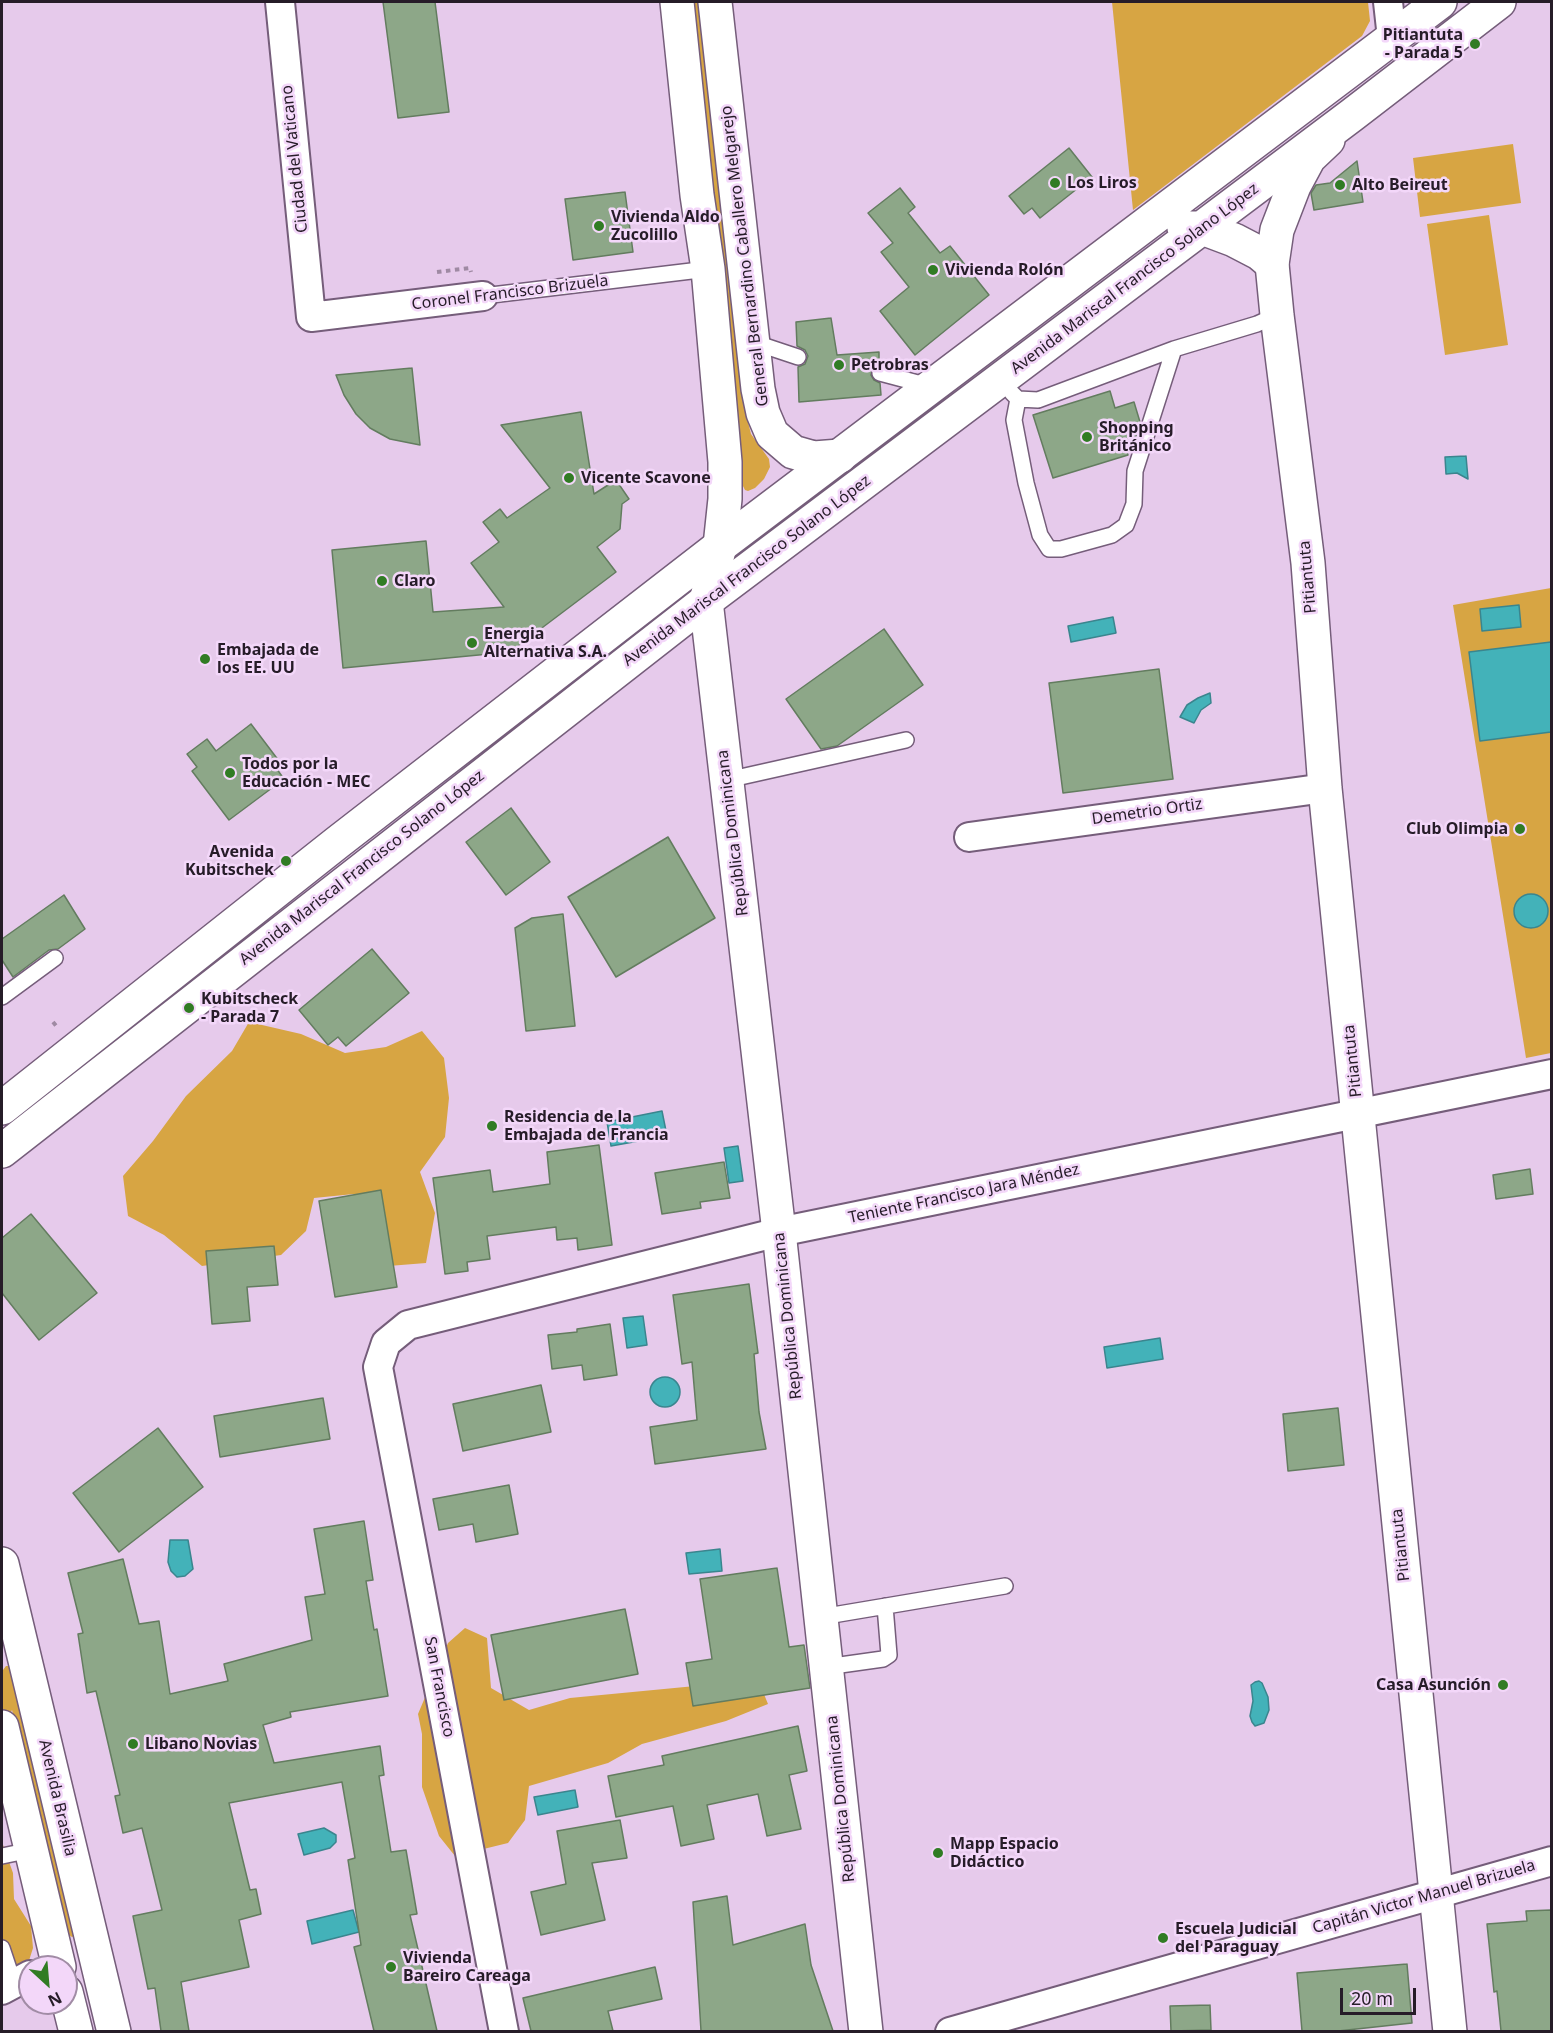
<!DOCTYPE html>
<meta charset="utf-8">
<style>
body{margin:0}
#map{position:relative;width:1553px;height:2033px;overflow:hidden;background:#e6caeb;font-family:"Noto Sans",sans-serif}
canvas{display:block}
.frame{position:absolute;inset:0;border:3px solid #261c28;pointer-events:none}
.north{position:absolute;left:18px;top:1955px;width:60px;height:60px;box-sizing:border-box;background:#f3d7f9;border:2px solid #a18ca5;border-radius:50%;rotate:154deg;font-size:16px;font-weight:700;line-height:24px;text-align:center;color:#261c28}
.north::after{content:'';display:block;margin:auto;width:21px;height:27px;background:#317c24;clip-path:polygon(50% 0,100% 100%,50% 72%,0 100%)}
.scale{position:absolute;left:1340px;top:1988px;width:76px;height:27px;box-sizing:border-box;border:3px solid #261c28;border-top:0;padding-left:8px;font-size:18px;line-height:21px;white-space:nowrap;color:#261c28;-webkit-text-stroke:4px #f3d7f9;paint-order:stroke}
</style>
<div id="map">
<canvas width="1553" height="2033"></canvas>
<div class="frame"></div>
<div class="north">N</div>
<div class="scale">20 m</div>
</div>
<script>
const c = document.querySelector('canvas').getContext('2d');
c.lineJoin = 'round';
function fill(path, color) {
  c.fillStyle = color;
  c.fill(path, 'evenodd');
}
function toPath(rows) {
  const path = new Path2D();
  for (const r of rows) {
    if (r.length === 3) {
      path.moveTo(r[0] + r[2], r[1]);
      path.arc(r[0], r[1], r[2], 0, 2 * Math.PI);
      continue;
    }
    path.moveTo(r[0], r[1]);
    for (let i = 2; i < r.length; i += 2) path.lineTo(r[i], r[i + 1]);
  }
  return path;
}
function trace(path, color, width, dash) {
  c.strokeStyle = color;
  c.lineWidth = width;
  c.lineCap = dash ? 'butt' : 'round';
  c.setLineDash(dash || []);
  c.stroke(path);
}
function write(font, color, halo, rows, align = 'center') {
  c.font = font + ' "Noto Sans",sans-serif';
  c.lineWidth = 5;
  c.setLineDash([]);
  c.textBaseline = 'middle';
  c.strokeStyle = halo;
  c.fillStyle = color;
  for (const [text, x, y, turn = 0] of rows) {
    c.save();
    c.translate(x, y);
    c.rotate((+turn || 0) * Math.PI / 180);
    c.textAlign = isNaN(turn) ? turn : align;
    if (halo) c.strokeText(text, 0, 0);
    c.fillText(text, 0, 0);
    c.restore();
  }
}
fill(toPath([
 [691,2,700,2,746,414,751,434,769,459,770,467,764,479,755,488,748,491,745,490,740,480,738,415],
 [1112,2,1368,2,1370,21,1362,36,1133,210],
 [1513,144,1521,203,1420,217,1413,158],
 [1489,215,1508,345,1445,355,1427,224],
 [1551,588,1551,1053,1526,1058,1453,605],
 [249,1022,301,1034,345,1053,386,1047,422,1031,444,1058,449,1098,445,1137,420,1172,435,1213,426,1263,376,1267,385,1215,354,1194,314,1198,306,1231,281,1255,202,1266,164,1235,128,1216,123,1176,153,1141,186,1096,232,1051],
 [465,1628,487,1638,491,1688,529,1710,570,1698,737,1682,759,1682,768,1704,726,1721,642,1744,608,1763,529,1786,525,1820,508,1843,455,1856,439,1836,422,1787,422,1734,418,1714,448,1643],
 [6,1666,11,1666,75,1936,72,1937,69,1935,12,1710,2,1731,2,1668,3,1670],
 [2,1842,13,1873,14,1899,31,1926,33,1948,27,1967,13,1974,2,1974]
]), '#d7a543');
const water = toPath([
 [1466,456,1468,479,1457,473,1446,474,1445,457,1466,456],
 [1519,605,1521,627,1482,631,1480,609,1519,605],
 [1113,617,1116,633,1071,642,1068,626,1113,617],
 [1551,642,1551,732,1480,741,1469,652,1551,642],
 [1210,693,1211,703,1201,710,1194,723,1180,717,1187,705,1198,698,1210,693],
 [1531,911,17],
 [662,1111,667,1136,611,1146,607,1122,662,1111],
 [738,1146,743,1181,729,1183,724,1148,738,1146],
 [643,1316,647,1345,627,1348,623,1318,643,1316],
 [1160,1338,1163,1359,1107,1368,1104,1347,1160,1338],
 [665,1392,15],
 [170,1540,188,1540,193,1569,185,1576,177,1577,171,1571,168,1562,170,1540],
 [720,1549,722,1571,689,1574,686,1553,720,1549],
 [1259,1681,1262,1683,1268,1697,1269,1710,1264,1723,1255,1726,1252,1722,1250,1716,1253,1701,1251,1685,1255,1682,1259,1681],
 [575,1790,578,1807,538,1815,534,1797,575,1790],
 [324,1828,336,1835,336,1842,330,1848,304,1855,298,1834,324,1828],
 [353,1910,359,1932,312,1944,307,1921,353,1910]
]);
fill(water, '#43b2b9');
trace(water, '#3a858e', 1.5);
const building = toPath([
 [383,2,435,2,449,112,398,118,383,2],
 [1069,148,1092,177,1040,218,1032,208,1024,214,1009,196,1069,148],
 [1357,161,1363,202,1314,210,1311,193,1316,185,1330,183,1357,161],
 [900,188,915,207,908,213,940,253,950,246,989,295,915,355,880,311,909,287,881,252,893,243,868,213,900,188],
 [625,192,633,252,573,260,565,199,625,192],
 [831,318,837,355,879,352,879,364,873,367,871,375,874,380,880,383,881,395,799,402,798,367,805,364,808,356,805,350,797,346,796,322,831,318],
 [412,368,420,445,390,439,370,428,356,414,344,395,336,375,412,368],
 [1110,391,1115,408,1134,402,1140,422,1136,436,1123,440,1128,455,1053,478,1033,415,1110,391],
 [581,412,594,494,616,480,629,499,622,504,620,529,597,547,616,572,510,652,343,668,332,550,426,541,433,612,504,607,471,563,499,542,483,522,500,509,507,518,550,488,501,425,581,412],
 [884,629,923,685,837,746,821,749,786,699,884,629],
 [1159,669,1173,779,1063,793,1049,683,1159,669],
 [251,724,279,761,274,765,284,779,229,820,192,771,197,767,187,754,207,739,216,751,251,724],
 [511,808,550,862,506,895,466,842,511,808],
 [668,837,715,918,616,977,568,897,668,837],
 [64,895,85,929,58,949,49,950,13,977,2,960,2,939,64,895],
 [563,914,575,1026,526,1031,515,928,532,918,563,914],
 [372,949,409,993,346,1046,338,1037,328,1045,299,1010,372,949],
 [599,1145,612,1245,578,1250,577,1238,557,1240,556,1227,487,1236,490,1259,467,1262,468,1271,445,1274,433,1178,490,1170,493,1192,550,1184,547,1152,599,1145],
 [724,1162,730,1198,700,1202,701,1208,662,1214,655,1173,724,1162],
 [1530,1169,1533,1194,1496,1199,1493,1175,1530,1169],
 [381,1190,397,1287,335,1297,319,1201,381,1190],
 [31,1214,97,1293,39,1340,2,1293,2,1238,31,1214],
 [274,1246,278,1285,247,1287,250,1321,212,1324,206,1251,274,1246],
 [749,1284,758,1353,754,1354,759,1412,766,1449,655,1464,650,1427,697,1420,692,1362,682,1364,673,1295,749,1284],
 [610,1324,617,1375,584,1380,582,1365,552,1369,548,1335,577,1332,577,1329,610,1324],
 [541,1385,551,1432,463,1451,453,1404,541,1385],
 [323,1398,330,1439,220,1457,214,1416,323,1398],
 [1338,1408,1344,1465,1288,1471,1283,1414,1338,1408],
 [158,1428,203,1487,119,1552,73,1493,158,1428],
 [509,1485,518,1534,476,1542,473,1524,439,1530,433,1499,509,1485],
 [364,1521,373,1580,366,1581,374,1630,377,1629,388,1696,290,1712,291,1717,263,1725,274,1763,380,1746,384,1775,379,1776,391,1852,406,1850,417,1914,410,1915,437,2031,374,2031,354,1947,361,1945,348,1860,355,1858,342,1782,229,1803,250,1890,256,1889,261,1914,239,1920,249,1967,181,1982,189,2031,161,2031,155,1988,148,1989,133,1916,162,1910,142,1828,123,1833,115,1796,120,1795,96,1691,87,1693,78,1634,83,1633,68,1573,123,1559,139,1624,159,1621,170,1694,228,1681,224,1664,312,1640,305,1597,325,1594,314,1529,364,1521],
 [777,1568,789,1647,804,1645,810,1688,693,1706,686,1663,712,1659,700,1579,777,1568],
 [625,1609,638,1674,504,1700,491,1635,625,1609],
 [798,1726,807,1771,789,1775,801,1829,767,1836,758,1794,707,1805,714,1839,681,1846,673,1806,616,1817,608,1776,664,1765,662,1756,798,1726],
 [620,1820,627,1858,592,1863,605,1920,541,1935,531,1892,566,1884,557,1831,620,1820],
 [727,1896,733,1945,805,1924,811,1965,833,2031,701,2031,693,1902,727,1896],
 [1551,1910,1551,2031,1501,2031,1497,1991,1494,1992,1487,1924,1527,1921,1526,1911,1551,1910],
 [1407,1964,1412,2023,1338,2031,1302,2031,1297,1973,1407,1964],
 [655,1967,662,1999,608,2011,613,2031,531,2031,523,1998,655,1967],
 [1210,2005,1211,2030,1171,2031,1170,2006,1210,2005]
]);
fill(building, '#8da788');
trace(building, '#637c5f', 1.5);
const lane = toPath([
 [483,296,708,269],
 [753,342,798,357],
 [880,373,929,386],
 [1012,393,1018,399,1038,400,1174,349,1257,324,1277,315],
 [1018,399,1014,420,1026,483,1040,535,1049,549,1061,549,1112,535,1126,525,1134,504,1135,471,1174,349],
 [727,780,906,740],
 [2,997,55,958],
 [821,1617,1005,1586],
 [826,1667,883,1659,889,1655,885,1606],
 [2,1856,31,1850],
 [2,1948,14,1984]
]);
const street = toPath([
 [280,2,311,317,483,296],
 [1388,2,1392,38],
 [969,837,1325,788],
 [2,1990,30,1975],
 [504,2032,378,1367,386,1343,408,1325,779,1232,1552,1074],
 [950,2032,1552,1861]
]);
const secondary = toPath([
 [677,2,697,195,708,269,725,462,725,499,720,546,706,601,779,1232,866,2032],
 [715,2,758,389,763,413,772,434,793,452,814,458,840,456],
 [1328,140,1309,158,1294,186,1277,230,1272,264,1277,315,1308,563,1325,788,1450,2032]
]);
const primary = toPath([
 [2,1564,114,2032],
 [2,1727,59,1967],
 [66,1992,76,2032]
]);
const highway = toPath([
 [1184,228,1202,228,1234,240,1259,253,1272,264],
 [2,1108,338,842,720,546,1440,2],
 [2,1151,706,601,1352,115,1499,2]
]);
trace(lane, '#755d7a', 18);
trace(street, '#755d7a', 32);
trace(secondary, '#755d7a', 36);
trace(primary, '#755d7a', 36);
trace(highway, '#755d7a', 36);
trace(toPath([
 [437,272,470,268,471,272],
 [53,1022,58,1028]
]), '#9f8aa3', 4, [4.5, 4.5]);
trace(lane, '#fff', 15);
trace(street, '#fff', 28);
trace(secondary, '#fff', 33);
trace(primary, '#fff', 33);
trace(highway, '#fff', 33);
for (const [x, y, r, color] of [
 [1475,44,6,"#317c24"],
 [1055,183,6,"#317c24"],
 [1340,185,6,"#317c24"],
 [599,226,6,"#317c24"],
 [933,270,6,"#317c24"],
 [839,365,6,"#317c24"],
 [1087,437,6,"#317c24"],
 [569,478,6,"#317c24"],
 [382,581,6,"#317c24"],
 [472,643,6,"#317c24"],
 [205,659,6,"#317c24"],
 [230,773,6,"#317c24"],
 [1520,829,6,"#317c24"],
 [286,861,6,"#317c24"],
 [189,1008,6,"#317c24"],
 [492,1126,6,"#317c24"],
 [1503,1685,6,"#317c24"],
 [133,1744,6,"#317c24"],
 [938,1853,6,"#317c24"],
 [1163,1938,6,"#317c24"],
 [391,1967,6,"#317c24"]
]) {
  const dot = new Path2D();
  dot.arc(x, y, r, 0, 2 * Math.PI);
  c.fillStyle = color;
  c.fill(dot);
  trace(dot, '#f3d7f9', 2);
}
write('bold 16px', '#261c28', '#f3d7f9', [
 ["Pitiantuta",1463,35,"right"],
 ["- Parada 5",1463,53,"right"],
 ["Los Liros",1067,183],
 ["Alto Beireut",1352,185],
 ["Vivienda Aldo",611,217],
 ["Zucolillo",611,235],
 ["Vivienda Rolón",945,270],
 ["Petrobras",851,365],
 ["Shopping",1099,428],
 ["Británico",1099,446],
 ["Vicente Scavone",581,478],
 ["Claro",394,581],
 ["Energia",484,634],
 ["Alternativa S.A.",484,652],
 ["Embajada de",217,650],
 ["los EE. UU",217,668],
 ["Todos por la",242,764],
 ["Educación - MEC",242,782],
 ["Club Olimpia",1508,829,"right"],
 ["Avenida",274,852,"right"],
 ["Kubitschek",274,870,"right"],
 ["Kubitscheck",201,999],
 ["- Parada 7",201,1017],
 ["Residencia de la",504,1117],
 ["Embajada de Francia",504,1135],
 ["Casa Asunción",1491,1685,"right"],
 ["Libano Novias",145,1744],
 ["Mapp Espacio",950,1844],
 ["Didáctico",950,1862],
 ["Escuela Judicial",1175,1929],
 ["del Paraguay",1175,1947],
 ["Vivienda",403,1958],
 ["Bareiro Careaga",403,1976]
], 'left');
write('16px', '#261c28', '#f3d7f9', [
 ["Ciudad del Vaticano",295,159,-96],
 ["General Bernardino Caballero Melgarejo",745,256,-97],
 ["Avenida Mariscal Francisco Solano López",1135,279,-37],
 ["Coronel Francisco Brizuela",510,293,-7],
 ["Avenida Mariscal Francisco Solano López",747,571,-37],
 ["Pitiantuta",1308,577,-95],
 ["Demetrio Ortiz",1147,812,-8],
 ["República Dominicana",733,833,-97],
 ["Avenida Mariscal Francisco Solano López",362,868,-38],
 ["Pitiantuta",1353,1061,-96],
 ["Teniente Francisco Jara Méndez",964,1194,-12],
 ["República Dominicana",788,1316,-96],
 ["Pitiantuta",1401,1545,-96],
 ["San Francisco",439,1687,79],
 ["Avenida Brasilia",57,1798,77],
 ["República Dominicana",841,1799,-96],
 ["Capitán Victor Manuel Brizuela",1424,1897,-16]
]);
</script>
